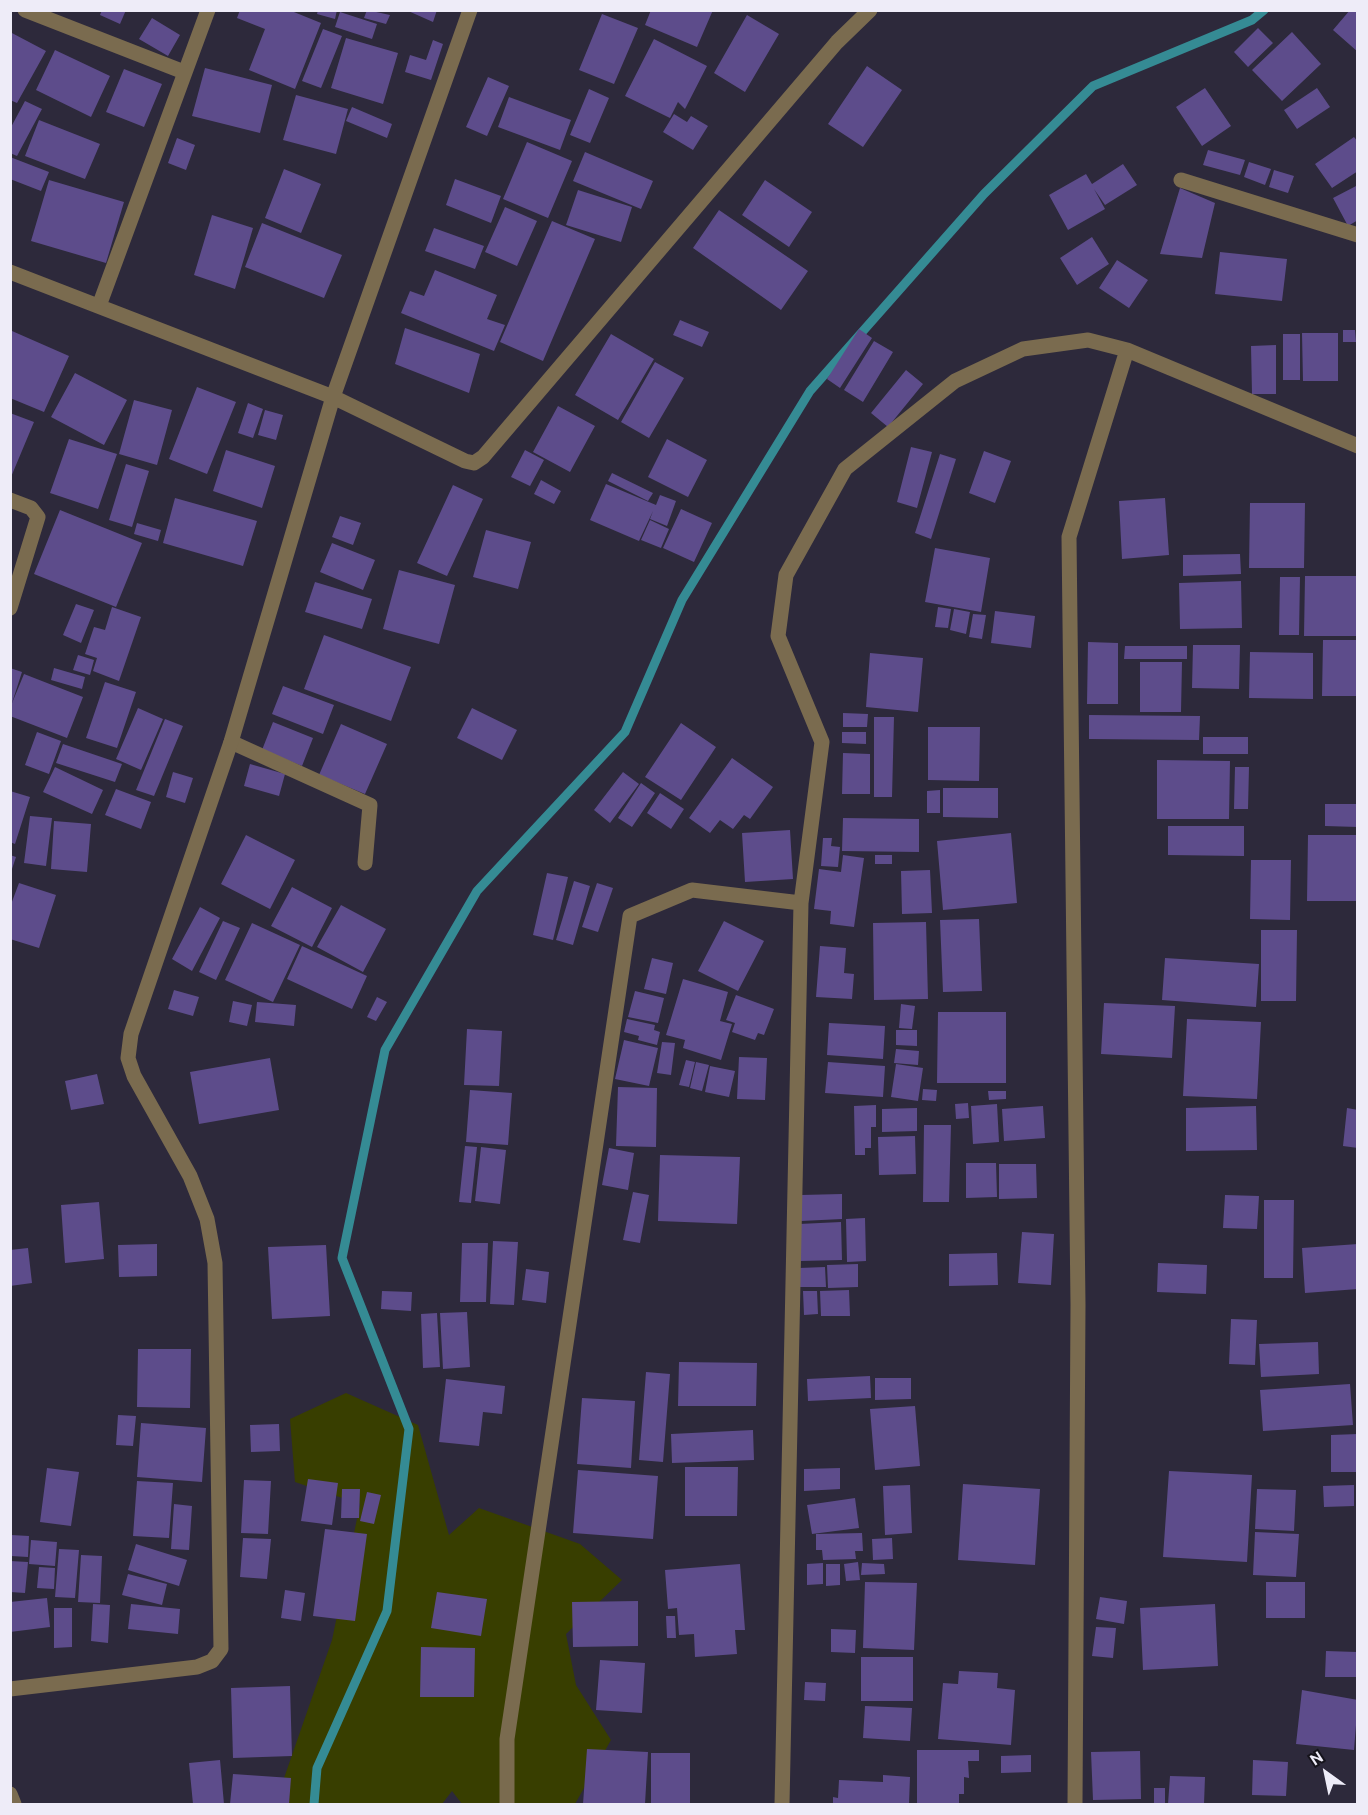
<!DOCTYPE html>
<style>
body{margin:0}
#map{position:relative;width:1368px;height:1815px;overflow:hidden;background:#2d293b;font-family:Ubuntu,sans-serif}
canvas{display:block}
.frame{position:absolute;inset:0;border:12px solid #eeecf8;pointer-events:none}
.north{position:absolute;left:1296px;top:1743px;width:60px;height:60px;-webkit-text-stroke:4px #15131b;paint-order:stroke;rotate:327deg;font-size:16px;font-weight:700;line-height:24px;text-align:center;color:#eeecf8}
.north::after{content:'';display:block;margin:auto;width:21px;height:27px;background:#eeecf8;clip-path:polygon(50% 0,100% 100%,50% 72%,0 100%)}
</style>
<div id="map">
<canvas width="1368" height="1815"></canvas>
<div class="frame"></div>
<div class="north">N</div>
</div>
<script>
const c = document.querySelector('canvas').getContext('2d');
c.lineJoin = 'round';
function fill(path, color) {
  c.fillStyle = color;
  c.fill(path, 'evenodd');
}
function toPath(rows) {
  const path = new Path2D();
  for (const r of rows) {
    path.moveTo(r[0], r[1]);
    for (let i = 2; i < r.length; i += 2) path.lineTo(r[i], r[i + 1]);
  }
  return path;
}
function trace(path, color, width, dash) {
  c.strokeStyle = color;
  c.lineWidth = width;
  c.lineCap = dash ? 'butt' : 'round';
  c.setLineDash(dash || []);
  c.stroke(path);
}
fill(toPath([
 [346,1393,418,1425,449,1535,479,1508,580,1544,622,1580,566,1634,576,1685,611,1740,575,1804,462,1804,452,1791,442,1804,275,1804,332,1640,360,1504,295,1482,290,1419]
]), '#383e00');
trace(toPath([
 [314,1804,317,1768,387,1611,409,1429,342,1258,385,1050,477,891,625,732,682,600,810,391,984,194,1093,86,1252,20,1264,10]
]), '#358b94', 9);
fill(toPath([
 [102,10,126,10,120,24,100,15],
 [240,10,289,10,321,23,295,89,249,70,265,29,237,18],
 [318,10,337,10,335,19,317,14],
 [367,10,390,15,386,24,364,18],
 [406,10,437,10,433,22],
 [651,10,713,10,697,47,645,25],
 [1350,10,1358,10,1358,52,1333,30],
 [340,12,377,24,372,39,335,27],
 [602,14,638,28,614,84,579,70],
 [747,15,779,34,745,92,714,73],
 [152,18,180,35,168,56,139,39],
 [1258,28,1273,43,1248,67,1234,52],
 [323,29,342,36,321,88,302,81],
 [10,32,46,51,17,103,10,100],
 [1292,32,1321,64,1282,101,1252,70],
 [346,38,398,53,383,104,331,88],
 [654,39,707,66,685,109,678,102,670,118,625,96],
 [433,40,443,44,431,80,405,72,410,55,426,60],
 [55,50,110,76,91,117,36,90],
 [867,66,902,90,863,147,828,124],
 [205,68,272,85,260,133,192,116],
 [124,69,162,84,144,127,106,112],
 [488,77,509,86,487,136,466,127],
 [1205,88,1231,126,1202,146,1176,107],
 [1317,88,1330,107,1297,129,1284,110],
 [589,89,609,98,590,143,570,135],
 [296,95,348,109,336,154,283,140],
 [509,97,571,120,560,150,498,127],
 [25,101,42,109,17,156,10,153,10,129],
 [352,107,392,124,387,138,346,121],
 [674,114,687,122,691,116,708,126,693,150,663,132],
 [39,120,100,144,85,179,25,156],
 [1354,137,1358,142,1358,171,1332,188,1315,164],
 [177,138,195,145,186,170,168,163],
 [527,142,572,161,548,218,503,199],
 [1208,150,1245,160,1240,175,1203,165],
 [585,152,653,181,641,209,573,181],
 [10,157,49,172,41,191,10,179],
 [1249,162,1271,169,1265,185,1244,177],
 [1123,164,1137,185,1105,205,1094,189,1105,209,1068,230,1049,195,1086,174,1092,184],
 [284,169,321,184,301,233,265,218],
 [1274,170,1294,176,1288,193,1269,187],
 [455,179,501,196,491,223,446,205],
 [49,180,124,202,106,263,31,241],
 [765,180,812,212,789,247,742,215],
 [1358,185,1358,220,1348,226,1333,198],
 [1180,188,1215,203,1202,258,1160,254],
 [578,190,632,207,621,242,566,225],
 [505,207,537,221,517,266,485,252],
 [719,210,808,271,781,310,693,248],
 [212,215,253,228,235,289,194,275],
 [552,221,595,239,543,361,500,342],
 [262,223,342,255,324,298,245,267],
 [434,228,484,246,475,269,425,251],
 [1092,237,1109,264,1077,285,1060,258],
 [1220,252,1287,259,1282,301,1215,294],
 [1117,260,1148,280,1129,308,1099,288],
 [435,270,497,295,487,319,505,325,494,351,401,313,410,291,424,296],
 [680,320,709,332,702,347,673,335],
 [405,328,480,354,469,393,395,364],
 [859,329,872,338,840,388,827,379],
 [1343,330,1355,330,1356,342,1343,342],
 [12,331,69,356,44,412,10,398],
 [1302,333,1338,333,1338,381,1303,381],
 [611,334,654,359,618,420,575,395],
 [1283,334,1300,334,1300,380,1283,380],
 [874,341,893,352,863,402,844,390],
 [1276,345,1276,394,1252,394,1251,346],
 [655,362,684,378,649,438,621,422],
 [906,370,923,384,888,427,871,413],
 [75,373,127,400,104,445,51,417],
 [197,387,236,402,207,474,169,459],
 [134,400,172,410,157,465,119,454],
 [248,403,263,409,253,438,238,433],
 [558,406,595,426,570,472,533,452],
 [265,410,283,415,276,440,258,435],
 [10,413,34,422,11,477,10,477],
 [69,439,117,454,98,509,50,493],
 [667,439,707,460,688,497,648,477],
 [911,447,932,452,917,508,897,502],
 [226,450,275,466,262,508,213,491],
 [525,450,544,460,530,486,511,477],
 [984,451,1011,461,995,503,969,493],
 [940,454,956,459,931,539,915,533],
 [126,464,149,471,132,527,109,520],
 [612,473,653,493,648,501,608,481],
 [541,480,561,491,554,504,534,494],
 [606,484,656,505,660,495,676,501,667,526,650,519,653,511,639,541,590,520],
 [453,485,483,499,447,576,417,563],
 [175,498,257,521,243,566,163,543],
 [1165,498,1169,555,1122,559,1119,501],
 [1250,503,1305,503,1304,568,1249,568],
 [681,509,712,523,694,562,663,548],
 [60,510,142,543,116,607,34,574],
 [340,516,361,523,353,545,332,537],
 [650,520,669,529,661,548,641,540],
 [137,523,161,530,158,541,134,534],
 [486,530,531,542,518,589,473,577],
 [332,543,375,560,363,590,320,572],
 [935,548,990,558,981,612,925,602],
 [1240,554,1241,574,1183,576,1183,555],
 [399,570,455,585,439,644,383,629],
 [1305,576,1358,576,1358,636,1304,636],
 [1280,577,1300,577,1299,635,1279,635],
 [1241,581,1242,628,1180,629,1179,583],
 [315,582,372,599,362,629,305,612],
 [76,604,94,610,81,643,63,635],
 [112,607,141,617,119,681,93,671,97,658,85,654,94,627,105,630],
 [938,607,951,609,948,628,935,627],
 [954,609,970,612,966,634,950,630],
 [995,611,1035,616,1031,648,991,643],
 [973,614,986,615,982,639,969,637],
 [324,635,411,667,391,721,304,689],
 [1323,640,1358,640,1358,696,1322,696],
 [1088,642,1118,643,1118,704,1087,704],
 [1193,645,1240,645,1239,689,1192,688],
 [1125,646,1187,646,1187,659,1124,659],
 [1250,652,1313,653,1313,699,1249,698],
 [870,653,923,658,918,712,866,707],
 [78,655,94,660,90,675,73,670],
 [1140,662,1182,662,1181,712,1140,712],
 [10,668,22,672,11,706,10,706],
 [54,668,85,677,82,689,51,680],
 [24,674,83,697,67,738,10,716,10,708],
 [105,682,136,692,117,748,86,738],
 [283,686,334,705,323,734,272,714],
 [138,708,163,719,141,770,116,759],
 [472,708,517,730,502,760,457,738],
 [843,713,868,714,867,727,843,727],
 [1089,715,1200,716,1199,740,1089,739],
 [874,717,894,717,892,797,874,797],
 [165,719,183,726,154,796,136,790],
 [273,722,313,738,302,766,262,750],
 [681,723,716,747,681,800,645,777],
 [341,724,387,744,365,794,319,775],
 [928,727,980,727,979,781,928,780],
 [37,732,61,741,49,774,25,765],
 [842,732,866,732,866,744,842,743],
 [1203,737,1248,737,1248,754,1203,754],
 [63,744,122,764,115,782,56,763],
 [843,753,870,754,870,794,842,794],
 [732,758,773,787,750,819,744,815,733,829,720,820,710,833,689,818],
 [1157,760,1230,761,1229,819,1157,819],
 [250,764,285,774,279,796,244,786],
 [55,767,103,790,92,814,43,792],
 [1235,767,1249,767,1248,809,1234,809],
 [173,772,193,778,185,803,166,797],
 [623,772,639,784,610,823,594,810],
 [641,783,655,793,632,827,618,818],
 [943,788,998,788,998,818,943,817],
 [116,789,151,802,141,829,105,815],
 [940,790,940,813,927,813,927,791],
 [10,791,30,797,15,844,10,842],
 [660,793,684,809,671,829,647,813],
 [1325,804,1358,804,1358,827,1325,826],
 [30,816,52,818,46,866,24,863],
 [843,818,919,819,919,852,842,851],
 [54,821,91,824,87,872,51,869],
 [1168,826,1244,826,1244,856,1168,855],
 [790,830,793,879,745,882,742,833],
 [1011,833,1017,903,943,910,937,841],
 [246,835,295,860,270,909,221,884],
 [1308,835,1358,835,1358,901,1307,901],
 [823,838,832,838,831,846,840,847,838,867,821,866],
 [10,855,16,857,11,872,10,872],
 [843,855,864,858,854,927,830,924,831,911,814,909,819,869,841,872],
 [875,855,892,855,892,864,875,864],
 [1251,860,1291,860,1290,920,1250,919],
 [930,870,932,913,902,914,901,871],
 [547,873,568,877,553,940,533,935],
 [574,881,590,886,573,945,556,940],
 [19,883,56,895,39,948,10,939,10,907],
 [597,883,613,888,598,932,582,927],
 [292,887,332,908,312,947,271,926],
 [341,905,386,929,363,972,317,947],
 [200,907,220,918,192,971,172,959],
 [979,919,982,991,943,992,940,920],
 [223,921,240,928,216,980,199,972],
 [724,921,764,941,738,991,698,971],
 [926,922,928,999,874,1000,873,923],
 [252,923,300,945,273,1002,225,980],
 [1261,930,1297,930,1296,1001,1261,1001],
 [302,946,367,976,352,1009,287,979],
 [820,946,846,948,844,973,854,974,852,999,816,997],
 [652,958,673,963,666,994,644,989],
 [1165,958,1259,964,1256,1007,1162,1000],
 [683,979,728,992,720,1021,732,1024,721,1060,683,1048,685,1040,666,1035],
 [174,990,199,997,193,1016,168,1009],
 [635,991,664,998,658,1023,628,1017],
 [736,995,774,1009,764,1035,758,1033,755,1040,732,1032,735,1023,726,1020],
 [377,997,387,1002,376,1021,367,1017],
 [233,1001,252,1005,247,1026,229,1022],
 [257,1002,296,1005,294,1026,255,1022],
 [1104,1003,1175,1006,1172,1058,1101,1054],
 [901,1004,915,1006,912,1029,899,1028],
 [938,1012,1006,1012,1006,1083,937,1083],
 [627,1019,655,1025,654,1030,660,1032,657,1045,638,1040,639,1036,624,1032],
 [1187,1019,1261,1022,1257,1099,1183,1096],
 [829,1023,885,1026,883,1059,827,1055],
 [467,1029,502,1031,499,1086,464,1085],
 [896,1030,917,1030,917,1046,896,1045],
 [624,1040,658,1048,649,1086,615,1079],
 [662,1042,675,1043,671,1075,657,1073],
 [896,1049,919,1051,918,1065,894,1063],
 [739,1057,767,1058,765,1100,737,1099],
 [270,1058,279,1110,199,1124,190,1072],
 [686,1060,695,1062,689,1087,679,1085],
 [696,1062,709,1065,702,1091,690,1088],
 [828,1062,885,1066,883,1097,825,1093],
 [896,1064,923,1068,918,1101,891,1097],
 [710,1066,735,1071,729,1097,705,1092],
 [97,1074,104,1104,71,1110,65,1081],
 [618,1087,657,1088,656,1147,616,1146],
 [923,1089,937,1090,936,1101,922,1100],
 [470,1090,512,1093,508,1145,466,1142],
 [988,1091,1006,1091,1006,1099,989,1100],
 [968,1103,969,1118,956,1119,955,1104],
 [997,1104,999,1142,973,1144,971,1106],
 [876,1105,876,1127,871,1127,871,1148,865,1148,865,1155,855,1155,854,1106],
 [1043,1106,1045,1138,1004,1141,1002,1109],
 [1256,1106,1257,1150,1186,1151,1186,1108],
 [917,1108,917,1131,882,1132,882,1109],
 [1347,1108,1358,1110,1358,1148,1343,1146],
 [924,1125,951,1125,949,1202,923,1202],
 [915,1136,916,1174,879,1175,878,1137],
 [465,1146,477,1147,471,1203,459,1202],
 [481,1147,506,1150,500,1204,475,1201],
 [609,1148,634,1153,628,1190,602,1185],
 [660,1155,740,1157,737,1224,658,1221],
 [966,1163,996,1163,997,1197,966,1198],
 [999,1164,1036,1164,1037,1198,999,1199],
 [633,1192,649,1195,640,1243,623,1240],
 [842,1194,842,1219,801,1221,801,1195],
 [1225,1195,1259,1196,1257,1229,1223,1228],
 [1264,1200,1294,1200,1293,1278,1264,1278],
 [99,1202,104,1259,65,1263,61,1205],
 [865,1218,866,1261,847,1262,846,1219],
 [841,1222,842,1260,800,1261,799,1224],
 [1022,1232,1054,1234,1051,1285,1018,1283],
 [493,1241,518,1242,514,1305,490,1304],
 [462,1243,488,1243,486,1302,460,1302],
 [157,1244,157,1276,119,1277,118,1245],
 [1358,1244,1358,1289,1305,1293,1302,1248],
 [326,1245,330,1316,272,1319,268,1247],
 [28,1248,32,1283,10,1286,10,1250],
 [997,1253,998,1285,949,1286,949,1254],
 [1158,1263,1207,1265,1206,1294,1157,1292],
 [858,1264,858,1287,828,1288,827,1265],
 [825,1267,826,1287,799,1287,799,1268],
 [526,1269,549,1272,546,1303,522,1300],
 [849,1290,850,1316,821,1316,820,1291],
 [382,1291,412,1292,411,1311,381,1309],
 [803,1291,817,1291,818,1314,804,1315],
 [467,1312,470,1367,443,1369,440,1313],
 [437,1313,440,1367,423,1368,421,1314],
 [1231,1319,1257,1320,1255,1365,1229,1364],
 [1318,1342,1319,1374,1261,1377,1259,1344],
 [138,1349,191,1349,190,1408,137,1407],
 [679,1362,757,1363,756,1406,678,1406],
 [646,1372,670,1374,663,1462,639,1460],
 [870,1376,871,1398,808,1401,807,1379],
 [875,1378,911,1378,911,1399,875,1400],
 [446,1379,505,1386,502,1414,483,1412,479,1446,439,1442],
 [1350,1384,1353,1425,1263,1431,1260,1390],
 [582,1398,635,1401,631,1468,577,1464],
 [915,1406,920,1466,875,1470,870,1409],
 [118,1415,136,1416,133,1446,116,1445],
 [141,1423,206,1428,202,1482,137,1477],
 [279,1424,280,1451,251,1452,250,1425],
 [753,1430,754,1460,672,1463,671,1434],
 [1358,1434,1358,1472,1331,1472,1331,1435],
 [685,1467,738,1467,737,1516,685,1516],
 [47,1468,79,1472,71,1526,40,1522],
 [840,1468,840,1489,804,1491,804,1469],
 [578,1470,658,1476,653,1539,573,1533],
 [1169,1471,1252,1475,1247,1562,1163,1557],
 [308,1479,338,1483,332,1525,301,1521],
 [244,1480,271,1481,268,1534,241,1533],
 [137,1481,173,1483,169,1538,133,1536],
 [963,1484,1040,1489,1035,1565,958,1560],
 [910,1485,912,1533,885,1535,883,1486],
 [1354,1485,1354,1506,1324,1507,1323,1486],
 [342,1489,360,1489,359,1518,341,1518],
 [1257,1489,1296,1490,1294,1531,1255,1529],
 [367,1492,381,1495,374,1524,360,1521],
 [855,1498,859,1528,812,1534,807,1505],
 [174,1504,192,1506,189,1550,171,1549],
 [325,1529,367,1534,355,1621,313,1616],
 [1255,1532,1299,1534,1296,1577,1253,1575],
 [862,1533,863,1551,855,1551,856,1559,823,1560,822,1550,816,1550,816,1534],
 [11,1535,29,1536,28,1557,11,1556],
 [243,1538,271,1539,267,1579,240,1577],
 [892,1538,893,1559,873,1560,872,1539],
 [31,1540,57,1542,55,1566,29,1564],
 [136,1544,187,1560,179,1586,128,1570],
 [59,1549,79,1550,75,1598,55,1597],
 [81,1555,102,1556,100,1603,78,1602],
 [10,1561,28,1562,25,1593,10,1592],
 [858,1562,860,1580,846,1581,844,1564],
 [823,1563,823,1584,807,1585,807,1564],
 [862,1563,884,1564,885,1574,861,1575],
 [740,1564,745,1630,735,1630,737,1654,695,1657,694,1634,679,1635,677,1608,668,1609,665,1570],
 [826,1564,840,1564,840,1585,826,1586],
 [39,1567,55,1568,54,1589,37,1588],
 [128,1574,167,1584,162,1605,122,1595],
 [865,1582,917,1583,914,1650,863,1648],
 [1266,1582,1305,1582,1305,1618,1266,1618],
 [285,1590,305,1593,301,1621,281,1618],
 [437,1592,487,1599,481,1636,431,1628],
 [1100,1597,1127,1601,1124,1624,1096,1619],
 [47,1598,50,1627,10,1632,10,1602],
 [638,1601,638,1646,573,1647,572,1602],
 [93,1604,110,1605,108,1643,91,1641],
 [131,1604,180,1609,178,1634,128,1629],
 [1215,1604,1218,1666,1143,1670,1140,1608],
 [54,1608,72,1608,72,1647,54,1648],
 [666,1616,675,1616,676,1638,667,1638],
 [1096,1627,1116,1628,1113,1658,1092,1656],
 [831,1629,856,1630,855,1653,831,1652],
 [421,1647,475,1648,474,1697,420,1697],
 [1326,1651,1357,1652,1357,1677,1325,1677],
 [861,1657,913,1657,913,1701,861,1701],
 [600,1660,645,1663,642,1713,596,1710],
 [959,1671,998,1673,997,1688,1015,1690,1011,1745,938,1739,943,1683,958,1684],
 [805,1682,826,1683,825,1701,804,1700],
 [290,1686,292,1756,233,1758,231,1688],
 [1302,1690,1358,1700,1354,1750,1296,1744],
 [865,1706,912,1708,910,1741,863,1738],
 [587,1749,648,1752,645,1804,583,1804],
 [917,1750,979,1750,979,1761,968,1761,969,1778,964,1777,964,1794,959,1794,959,1804,917,1804],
 [1140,1751,1141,1799,1093,1800,1091,1752],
 [651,1753,690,1753,690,1804,651,1804],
 [1031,1755,1031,1772,1001,1773,1001,1756],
 [220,1760,224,1804,193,1804,189,1763],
 [1253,1760,1288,1762,1286,1796,1252,1795],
 [233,1774,291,1778,289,1804,230,1804],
 [883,1775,910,1777,909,1804,833,1804,833,1797,838,1798,839,1780,883,1782],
 [1170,1776,1205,1777,1204,1804,1168,1804],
 [1154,1788,1165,1788,1165,1804,1154,1804]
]), '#5d4c8b');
trace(toPath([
 [231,742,370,805,365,863]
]), '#7a6b4f', 15);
trace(toPath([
 [25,10,184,72],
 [1181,180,1358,235],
 [10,272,333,397,465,461,474,463,483,457,837,42,870,10],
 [99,306,208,10],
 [10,500,31,508,38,517,10,608],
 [10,1689,197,1667,212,1661,221,1649,215,1263,207,1219,190,1176,134,1076,128,1058,131,1034,231,742,333,397,470,10],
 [10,1794,14,1804],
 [507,1804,507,1739,630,916,692,890,801,903],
 [782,1804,801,903,822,742,778,636,786,575,845,469,955,381,1023,349,1088,340,1127,350,1358,446],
 [1075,1804,1078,1305,1069,537,1127,350]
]), '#7a6b4f', 15);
</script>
